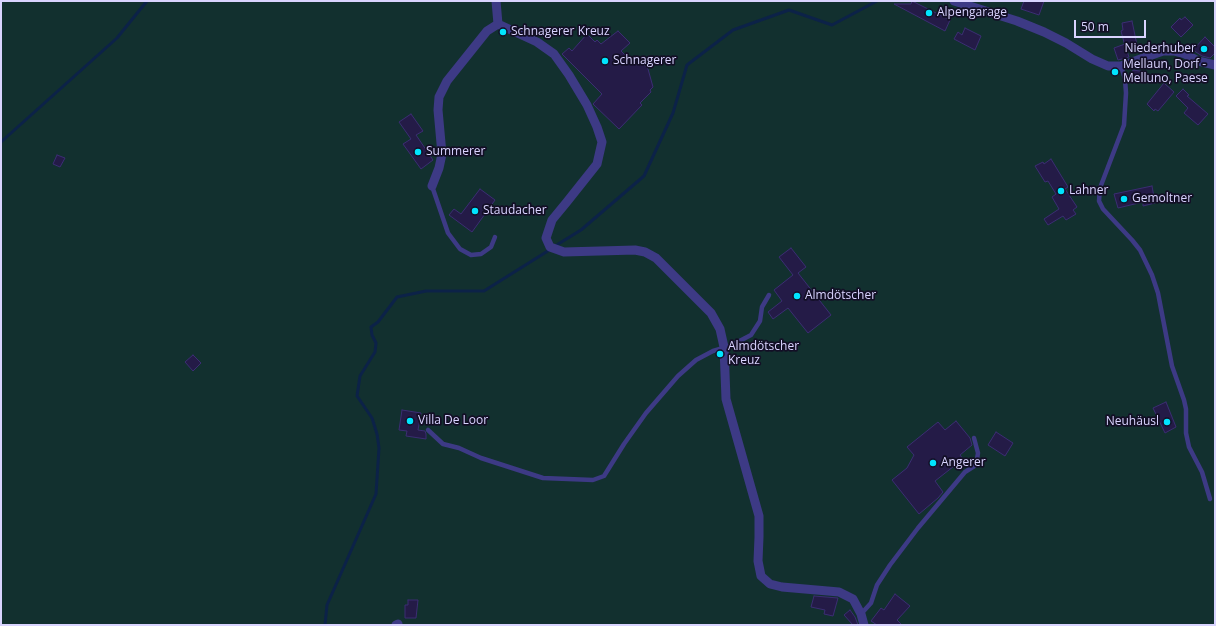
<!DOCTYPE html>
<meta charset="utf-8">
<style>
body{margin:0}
#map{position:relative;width:1216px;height:626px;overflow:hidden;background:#130f26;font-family:"Open Sans",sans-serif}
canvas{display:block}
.frame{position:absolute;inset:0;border:2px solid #d9d4ff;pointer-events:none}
.scale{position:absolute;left:1074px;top:20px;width:72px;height:18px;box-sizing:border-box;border:2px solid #d9d4ff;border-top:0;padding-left:5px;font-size:12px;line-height:14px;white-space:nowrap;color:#d9d4ff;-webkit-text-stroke:3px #130f26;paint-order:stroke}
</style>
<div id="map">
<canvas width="1216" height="626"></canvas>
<div class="frame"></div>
<div class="scale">50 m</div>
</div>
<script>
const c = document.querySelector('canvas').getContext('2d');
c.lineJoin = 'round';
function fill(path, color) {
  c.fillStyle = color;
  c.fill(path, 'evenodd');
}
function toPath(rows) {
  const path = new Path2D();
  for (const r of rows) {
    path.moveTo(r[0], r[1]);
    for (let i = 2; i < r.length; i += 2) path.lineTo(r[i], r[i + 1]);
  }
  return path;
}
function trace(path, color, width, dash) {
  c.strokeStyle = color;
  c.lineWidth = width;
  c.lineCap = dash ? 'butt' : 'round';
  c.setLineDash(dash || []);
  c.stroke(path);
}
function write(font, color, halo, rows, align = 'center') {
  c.font = font + ' "Open Sans",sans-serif';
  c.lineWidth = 3.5;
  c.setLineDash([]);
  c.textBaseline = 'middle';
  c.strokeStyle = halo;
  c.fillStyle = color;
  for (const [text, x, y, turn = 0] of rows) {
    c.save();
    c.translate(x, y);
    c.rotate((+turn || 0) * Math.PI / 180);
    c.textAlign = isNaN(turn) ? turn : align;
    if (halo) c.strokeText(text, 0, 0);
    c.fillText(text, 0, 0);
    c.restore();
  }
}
fill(toPath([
 [1,1,1215,1,1215,625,1,625]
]), '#12302f');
trace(toPath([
 [1,142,117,38,147,1],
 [555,246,581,230,644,176,673,113,687,65,733,30,789,10,832,25,877,1],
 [325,625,327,605,376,494,379,448,377,434,372,418,357,396,360,376,375,352,376,343,372,335,371,327,378,322,397,297,426,291,484,291,551,249]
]), '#0c2248', 3);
const building = toPath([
 [912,1,950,20,945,31,894,4,911,4,912,1],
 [1024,1,1044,1,1039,15,1021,9,1024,1],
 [1185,17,1193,25,1181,37,1171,27,1180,18,1181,20,1185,17],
 [1132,21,1137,45,1126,48,1129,57,1118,60,1114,48,1125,44,1125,46,1121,31,1123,30,1122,23,1132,21],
 [965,28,981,36,975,50,954,39,958,32,962,35,965,28],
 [618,31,630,43,621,51,633,63,637,58,648,69,653,87,650,90,651,92,640,103,642,105,619,129,593,104,602,94,562,54,569,48,572,51,587,34,595,42,597,40,601,44,618,31],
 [1205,37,1215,47,1215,53,1210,58,1202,56,1193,50,1205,37],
 [1133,70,1146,72,1145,81,1132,78,1133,70],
 [1164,83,1174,92,1158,111,1155,109,1154,111,1147,104,1164,83],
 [1183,89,1189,95,1187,96,1208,114,1198,125,1184,113,1188,108,1176,96,1183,89],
 [411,114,423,131,416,135,433,160,421,169,403,144,411,139,399,122,411,114],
 [57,155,65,158,60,167,53,164,57,155],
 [1051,159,1068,187,1065,189,1077,207,1073,210,1076,214,1066,220,1063,216,1048,225,1044,219,1059,209,1052,197,1056,194,1048,181,1045,182,1035,166,1043,162,1044,164,1051,159],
 [1152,186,1155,203,1143,206,1143,202,1118,208,1114,194,1152,186],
 [480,189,495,200,472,232,449,215,454,209,461,214,480,189],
 [791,248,806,267,798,273,831,315,808,333,788,308,773,319,768,312,782,301,774,290,793,275,779,257,791,248],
 [193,355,201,363,193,371,185,362,193,355],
 [1166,402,1176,427,1165,433,1153,408,1166,402],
 [402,410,421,413,418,430,425,431,426,434,426,439,406,436,407,431,399,430,402,410],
 [956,421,970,438,972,445,960,455,963,459,935,481,943,492,938,498,919,514,892,480,907,468,914,455,907,447,938,422,945,430,956,421],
 [996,432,1013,443,1005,456,988,445,996,432],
 [895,594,910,606,897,620,902,625,877,625,871,621,881,608,884,610,895,594],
 [814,596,838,598,833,616,824,614,825,610,811,607,814,596],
 [408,600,418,600,416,618,405,618,405,605,408,605,408,600],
 [850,610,855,617,858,625,853,625,844,615,850,610]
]);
fill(building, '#241b47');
trace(building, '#3b2d73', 1);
trace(toPath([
 [1121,66,1125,79,1126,93,1124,125,1100,188,1099,201,1103,209,1132,240,1140,250,1152,275,1158,293,1172,366,1184,400,1186,409,1186,433,1189,447,1202,472,1210,499],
 [432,186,448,233,460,249,471,255,481,254,491,247,495,237],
 [428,430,443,444,459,448,481,458,543,478,593,480,604,476,624,444,646,413,678,376,696,360,713,351,730,346,751,335,760,321,762,307,769,295],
 [861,614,871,603,877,585,890,565,918,528,965,472,976,465,978,453,974,438]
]), '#3d3a85', 4.5);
trace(toPath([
 [496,1,498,24,537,42,554,54,569,75,587,105,597,127,602,142,597,164,566,203,552,220,546,238,550,247,564,252,635,250,645,252,656,258,711,313,720,329,724,347,726,399,759,516,759,537,758,561,761,576,770,584,782,587,839,592,853,599,861,614,864,625],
 [954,1,1017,21,1044,32,1066,43,1092,59,1108,66,1121,66,1163,51,1174,51,1185,54,1198,61,1215,65],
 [432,186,439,168,442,154,438,110,439,97,447,81,487,31,498,24],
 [396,625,398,624]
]), '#3d3a85', 9);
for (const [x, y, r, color] of [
 [929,13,4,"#00e5ff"],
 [503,32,4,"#00e5ff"],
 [1204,49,4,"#00e5ff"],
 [605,61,4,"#00e5ff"],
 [1115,72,4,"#00e5ff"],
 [418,152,4,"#00e5ff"],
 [1061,191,4,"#00e5ff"],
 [1124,199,4,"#00e5ff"],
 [475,211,4,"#00e5ff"],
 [797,296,4,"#00e5ff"],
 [720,354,4,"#00e5ff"],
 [410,421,4,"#00e5ff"],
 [1167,422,4,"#00e5ff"],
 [933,463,4,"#00e5ff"]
]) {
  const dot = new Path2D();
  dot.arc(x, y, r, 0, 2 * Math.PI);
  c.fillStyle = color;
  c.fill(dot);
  trace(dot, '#130f26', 1.5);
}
write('12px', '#d9d4ff', '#130f26', [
 ["Alpengarage",937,13],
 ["Schnagerer Kreuz",511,32],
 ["Niederhuber",1196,49,"right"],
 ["Schnagerer",613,61],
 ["Mellaun, Dorf -",1123,65],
 ["Melluno, Paese",1123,79],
 ["Summerer",426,152],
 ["Lahner",1069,191],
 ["Gemoltner",1132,199],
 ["Staudacher",483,211],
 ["Almdötscher",805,296],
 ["Almdötscher",728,347],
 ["Kreuz",728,361],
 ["Villa De Loor",418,421],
 ["Neuhäusl",1159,422,"right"],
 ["Angerer",941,463]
], 'left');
</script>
